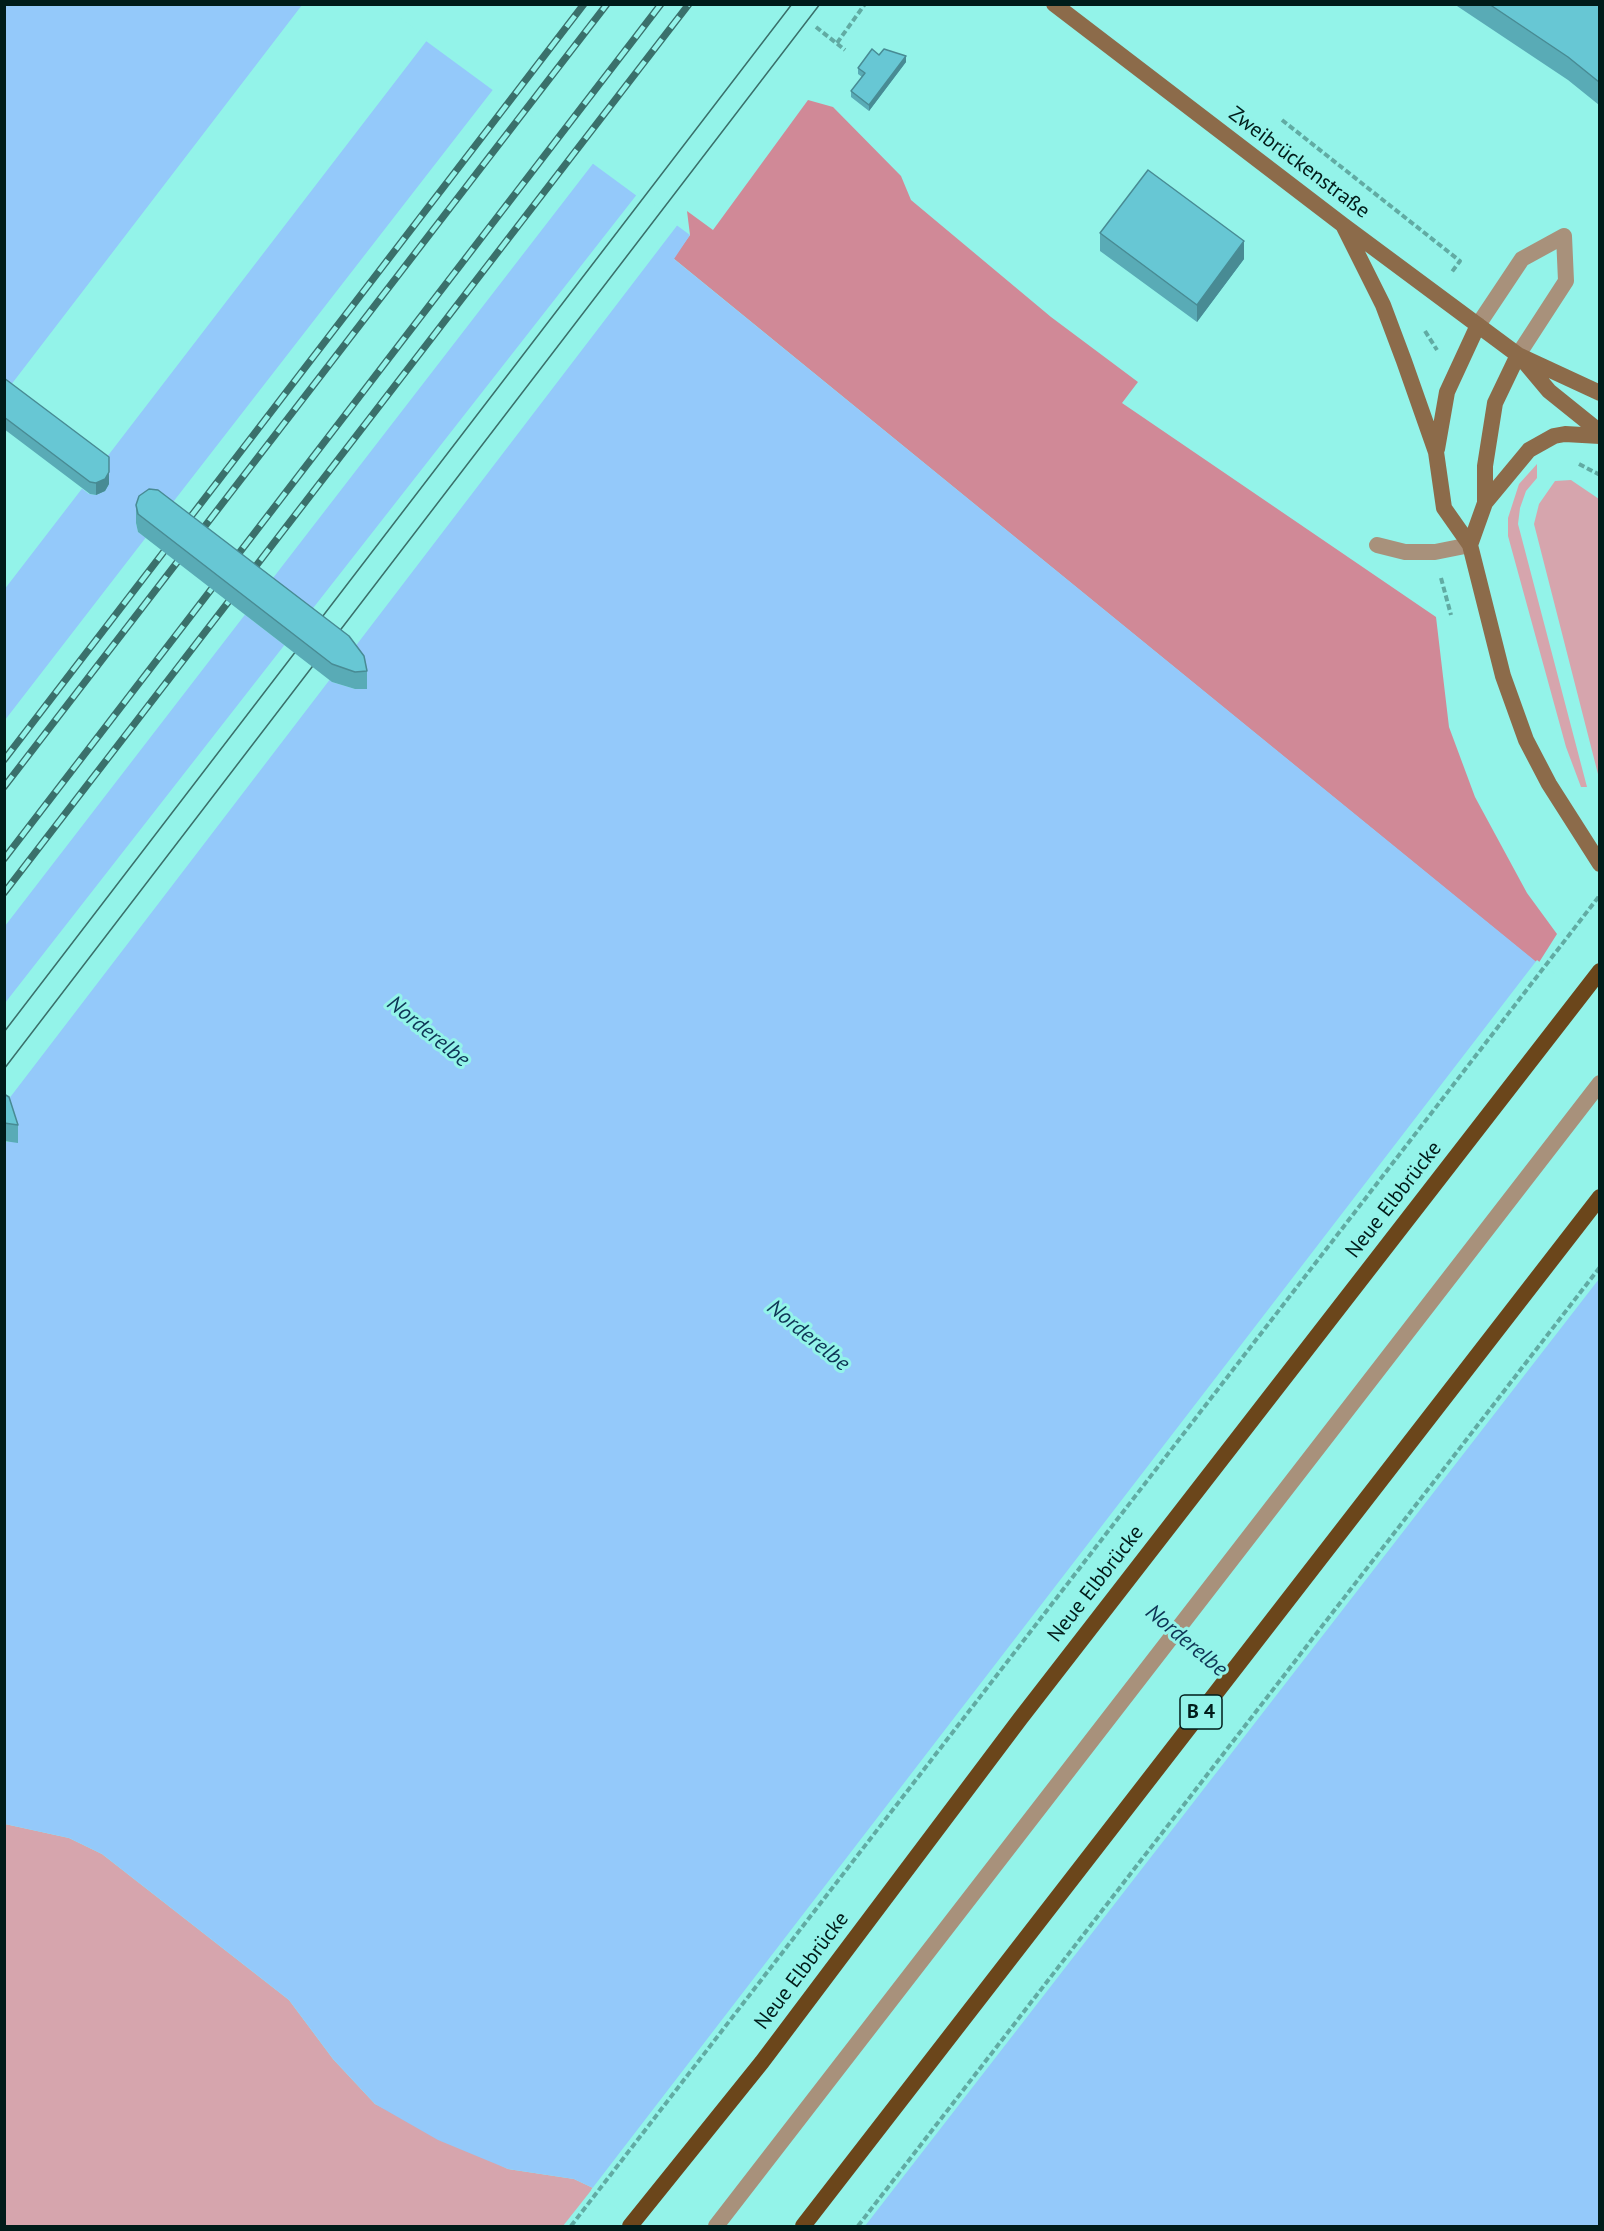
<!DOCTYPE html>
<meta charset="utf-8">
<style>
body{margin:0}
#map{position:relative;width:1604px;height:2231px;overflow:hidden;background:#93f3e9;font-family:"PT Sans",sans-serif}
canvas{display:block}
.frame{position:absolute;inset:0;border:6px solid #001c1a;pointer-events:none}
</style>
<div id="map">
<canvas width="1604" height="2231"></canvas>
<div class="frame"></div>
</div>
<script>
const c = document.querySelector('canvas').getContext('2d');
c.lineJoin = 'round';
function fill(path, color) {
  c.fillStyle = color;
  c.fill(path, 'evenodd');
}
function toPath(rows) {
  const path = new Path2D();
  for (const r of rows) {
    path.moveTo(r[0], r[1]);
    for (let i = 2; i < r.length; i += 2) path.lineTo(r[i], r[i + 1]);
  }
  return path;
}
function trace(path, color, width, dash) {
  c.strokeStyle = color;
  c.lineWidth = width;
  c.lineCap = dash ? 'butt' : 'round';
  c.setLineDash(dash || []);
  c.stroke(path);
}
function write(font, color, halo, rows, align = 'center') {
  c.font = font + ' "PT Sans",sans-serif';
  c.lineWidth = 6;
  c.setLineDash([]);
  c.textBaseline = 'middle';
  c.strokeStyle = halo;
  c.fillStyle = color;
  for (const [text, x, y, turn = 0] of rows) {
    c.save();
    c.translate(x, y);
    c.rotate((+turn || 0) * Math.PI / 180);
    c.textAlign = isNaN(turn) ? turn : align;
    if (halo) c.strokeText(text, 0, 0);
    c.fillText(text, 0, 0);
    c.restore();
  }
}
fill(toPath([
 [1537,464,1537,478,1526,491,1520,508,1518,524,1587,787,1581,787,1566,747,1508,536,1508,518,1519,484],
 [1571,480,1599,499,1599,778,1534,524,1539,504,1555,481],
 [5,1824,69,1838,102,1854,289,2000,333,2059,375,2104,508,2169,574,2179,593,2188,563,2226,5,2226]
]), '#d6a5ad');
fill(toPath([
 [808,100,833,107,901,176,911,200,1051,317,1138,382,1122,403,1436,617,1449,727,1475,797,1527,893,1557,934,1538,964,673,258,690,235,687,211,713,230]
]), '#d08997');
fill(toPath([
 [5,5,377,5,690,235,674,259,1599,1013,1599,2226,647,2226,593,2188,574,2179,508,2169,438,2140,375,2104,333,2059,289,2000,102,1854,69,1838,5,1824,4,1142,18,1142,4,1112,4,429,89,494,96,495,105,491,109,476,108,469,5,390],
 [136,523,367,689,355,689,332,682,138,532]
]), '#94c9fa');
fill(toPath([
 [382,4,428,39,100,466,4,394,302,5],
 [495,87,595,161,263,591,163,515],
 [638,193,679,223,348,656,303,621],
 [4,426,84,486,4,590],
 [147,536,247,612,5,926,5,720],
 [286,643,331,678,5,1104,5,1003],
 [1537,960,1600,1009,1599,1279,865,2226,642,2226,591,2190]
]), '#93f3e9');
trace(toPath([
 [816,27,845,50],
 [837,43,865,4],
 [1282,120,1460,261,1451,273],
 [1425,331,1437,350],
 [1579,464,1600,475],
 [1441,578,1451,615],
 [571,2226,1600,895],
 [858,2226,1600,1267]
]), '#61aba3', 4, [6, 3]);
trace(toPath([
 [1478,325,1522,259,1564,236,1566,281,1518,355],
 [1377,545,1405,552,1435,552,1470,545],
 [716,2226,1600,1083]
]), '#a8917b', 16);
trace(toPath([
 [1054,4,1343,225,1518,355,1600,393],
 [1343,225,1383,305,1404,361,1436,452,1444,508,1470,545,1503,676,1526,740,1549,784,1600,864],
 [1523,360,1549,391,1600,432],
 [1437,449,1447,392,1478,325],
 [1485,503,1485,466,1495,403,1518,355],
 [1470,545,1485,503,1529,450,1554,436,1565,434,1600,436]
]), '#8c6b4a', 16);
trace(toPath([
 [630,2226,762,2062,1020,1719,1600,971],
 [803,2226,1600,1197]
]), '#6b461b', 16);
trace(toPath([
 [4,1032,792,4],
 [4,1069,820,4]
]), '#3a706b', 1.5);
const rail = toPath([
 [4,760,584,4],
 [4,787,607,4],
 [4,859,661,4],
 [4,893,689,4]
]);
trace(rail, '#3a706b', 7);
trace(rail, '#93f3e9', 4.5, [14]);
fill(toPath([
 [1454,4,1599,4,1599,105,1568,80],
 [879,55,906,62,869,111,851,97,851,91,862,77,858,74,858,68],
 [1100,233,1244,259,1197,322,1100,251],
 [4,378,109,484,105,491,96,495,90,494,4,429],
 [136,505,367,671,367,689,355,689,332,682,138,532,136,523],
 [4,1094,18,1125,18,1143,4,1141]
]), '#59abb6');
fill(toPath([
 [906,56,906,62,869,111,869,105],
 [1244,241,1244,259,1197,322,1197,305],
 [109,472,109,484,105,491,96,495,96,483]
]), '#488b94');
const building = toPath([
 [1489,4,1599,4,1599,82,1568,57,1489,4],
 [872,49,879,55,884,49,906,56,869,105,851,91,865,73,858,68,872,49],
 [1148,170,1244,241,1197,305,1100,233,1148,170],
 [4,378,109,457,109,472,105,479,96,483,90,482,4,417,4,378],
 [149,489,158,490,349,636,364,656,367,671,355,672,332,664,138,514,136,505,139,496,149,489],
 [4,1094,9,1097,18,1125,4,1123,4,1094]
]);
fill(building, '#67c7d4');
trace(building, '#488b94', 1.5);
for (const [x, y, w] of [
 [1201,1712,42]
]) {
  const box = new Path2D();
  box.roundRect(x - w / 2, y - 17, w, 34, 4.5);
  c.fillStyle = '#93f3e9';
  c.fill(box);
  trace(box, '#001c1a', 1.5);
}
write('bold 20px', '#001c1a', null, [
 ["B 4",1201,1712]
]);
write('21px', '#001c1a', '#93f3e9', [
 ["Zweibrückenstraße",1299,163,37],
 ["Neue Elbbrücke",1394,1200,-52],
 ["Neue Elbbrücke",1096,1584,-52],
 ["Neue Elbbrücke",802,1971,-53]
]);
write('italic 22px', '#0e3555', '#93f3e9', [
 ["Norderelbe",428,1032,39],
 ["Norderelbe",808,1336,39],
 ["Norderelbe",1186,1641,40]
]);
</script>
